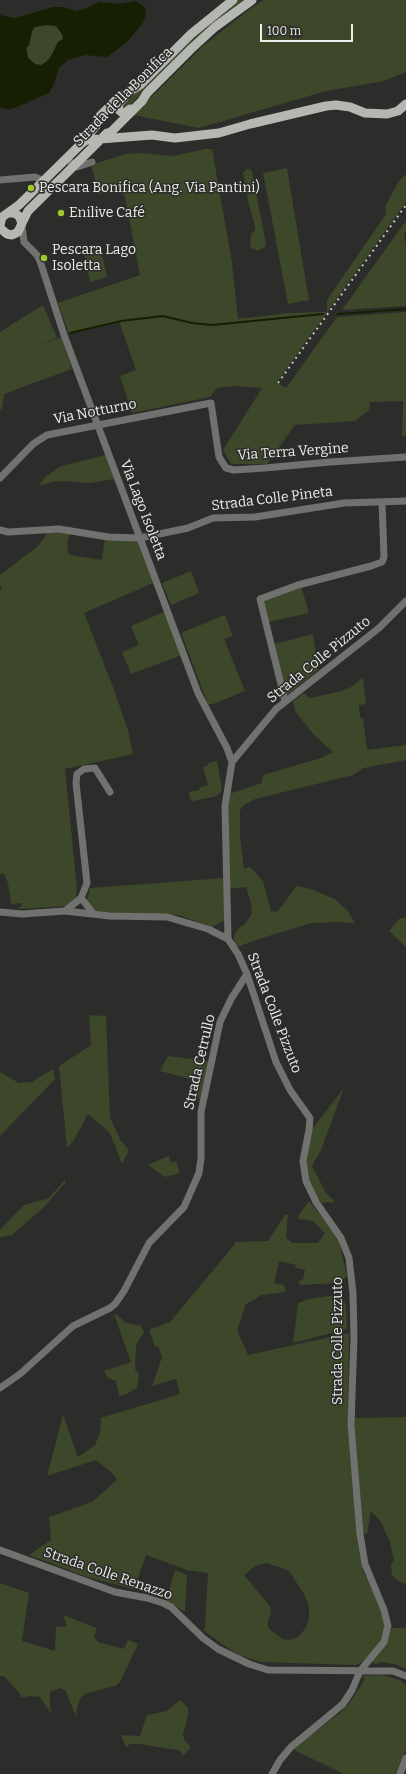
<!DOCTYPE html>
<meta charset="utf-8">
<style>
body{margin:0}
#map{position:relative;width:406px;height:1774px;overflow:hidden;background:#2c2d2a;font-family:Bitter,serif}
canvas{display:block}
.scale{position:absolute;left:260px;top:24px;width:93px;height:18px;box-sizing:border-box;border:2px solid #ebecea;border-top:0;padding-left:5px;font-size:12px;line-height:14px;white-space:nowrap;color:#ebecea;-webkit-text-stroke:3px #2c2d2a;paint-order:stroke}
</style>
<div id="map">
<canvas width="406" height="1774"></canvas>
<div class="scale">100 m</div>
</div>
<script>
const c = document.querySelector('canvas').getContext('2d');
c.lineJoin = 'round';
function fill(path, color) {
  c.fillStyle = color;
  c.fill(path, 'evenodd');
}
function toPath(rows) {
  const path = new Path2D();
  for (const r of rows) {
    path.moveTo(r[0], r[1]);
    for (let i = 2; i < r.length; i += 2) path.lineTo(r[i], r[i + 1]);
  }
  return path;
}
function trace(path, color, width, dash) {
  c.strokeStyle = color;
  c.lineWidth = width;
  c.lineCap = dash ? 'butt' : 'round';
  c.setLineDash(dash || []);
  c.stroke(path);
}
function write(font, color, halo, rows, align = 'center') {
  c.font = font + ' Bitter,serif';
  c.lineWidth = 3;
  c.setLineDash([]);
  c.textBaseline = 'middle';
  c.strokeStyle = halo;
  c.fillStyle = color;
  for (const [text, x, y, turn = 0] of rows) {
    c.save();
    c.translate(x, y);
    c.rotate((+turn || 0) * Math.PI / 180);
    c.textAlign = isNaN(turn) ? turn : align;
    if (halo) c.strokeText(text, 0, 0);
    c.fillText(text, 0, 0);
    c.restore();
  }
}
fill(toPath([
 [238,0,245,0,144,90,126,110,120,105,142,88,181,48],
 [264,0,406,0,406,72,384,81,326,91,199,128,133,115,203,46,251,8],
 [47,25,56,26,62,34,63,40,58,42,50,58,46,62,41,66,35,64,28,58,26,48,29,45,32,31,35,26],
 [206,149,212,149,232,262,238,319,288,313,327,312,327,300,386,214,385,207,399,181,406,174,406,202,277,382,286,388,337,317,406,312,406,435,402,436,403,401,370,402,369,410,355,421,295,425,267,464,231,464,223,450,262,388,234,386,217,388,210,397,132,413,120,376,136,370,119,321,69,334,58,303,140,275,125,197,121,192,114,191,99,194,91,165,125,154,143,153,172,156],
 [287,168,309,300,288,304,263,173],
 [247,169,250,169,252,172,266,244,265,247,258,251,251,248,250,242,251,234,255,230,255,226,248,201,243,173],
 [406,221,406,231,404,234,406,247,406,306,342,310],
 [101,249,107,277,90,282,84,252],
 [43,305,57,338,22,353,61,337,72,369,4,394,2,408,0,410,0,332],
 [106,455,115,479,89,483,66,481,52,482,39,486,45,477,61,466],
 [49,531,71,532,67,542,68,553,70,555,102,560,105,537,138,540,153,583,84,613,113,687,128,730,133,754,65,769,77,889,76,898,66,906,19,909,19,907,22,906,21,903,11,904,8,883,4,873,0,874,0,590,2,589,0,585,0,575,37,547],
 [191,571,199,593,171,605,162,583],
 [301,586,309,613,268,622,263,605,265,598],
 [164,612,182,655,131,674,122,652,139,645,131,626],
 [225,615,233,636,224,639,245,691,213,704,208,704,181,633],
 [313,634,318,670,286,696,274,644],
 [363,678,366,704,359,705,360,718,363,718,367,750,406,745,406,760,364,768,353,775,255,799,244,805,240,810,240,837,244,869,250,867,263,881,271,911,277,912,285,902,296,886,308,888,335,899,348,911,355,923,339,922,312,923,262,938,237,947,234,943,234,936,238,929,245,924,252,914,251,903,246,887,227,889,229,794,262,783,263,775,321,758,333,752,314,735,295,711,293,701,304,693,310,698,342,691,351,687],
 [217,761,222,790,217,796,193,801,190,799,189,792,199,790,199,788,208,785,203,767,208,765,208,763],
 [225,878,225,920,212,927,178,915,121,914,97,911,87,900,90,888],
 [406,917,406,947,389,931,399,919],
 [89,1015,106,1016,110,1118,121,1141,129,1150,122,1164,110,1133,88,1114,74,1140,67,1148,59,1066,91,1045],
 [168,1056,209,1061,200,1101,190,1079,160,1071],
 [53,1069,55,1079,0,1136,0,1072,19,1083,32,1082],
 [344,1088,321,1150,312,1166,326,1193,335,1202,322,1203,314,1194,308,1179,305,1152,312,1129],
 [169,1156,171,1163,176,1161,180,1173,165,1177,148,1165],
 [65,1180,65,1183,43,1208,12,1235,0,1237,0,1230,24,1205,49,1198],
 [309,1201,338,1237,347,1276,338,1283,301,1285,298,1282,303,1279,305,1270,295,1268,296,1265,279,1261,274,1283,284,1285,285,1292,262,1295,246,1304,237,1330,248,1355,349,1333,348,1428,358,1546,363,1570,384,1617,385,1629,381,1642,366,1661,355,1665,261,1662,239,1655,222,1644,203,1630,205,1627,208,1573,187,1570,146,1555,134,1589,87,1577,29,1555,51,1540,49,1517,92,1502,117,1480,113,1474,96,1460,47,1476,63,1415,78,1457,95,1445,100,1433,101,1418,180,1394,176,1379,152,1386,162,1357,158,1346,155,1347,149,1330,170,1322,235,1244,235,1242,268,1241,285,1215,288,1215,286,1238,293,1243,318,1243,325,1233,313,1221,299,1219,298,1216],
 [267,1563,289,1571,304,1594,309,1607,309,1620,305,1629,298,1637,289,1640,283,1639,269,1629,267,1624,271,1614,270,1606,244,1575,255,1566],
 [336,1295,346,1304,347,1329,293,1343,298,1303,309,1299],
 [114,1314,117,1315,126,1323,141,1326,144,1332,136,1345,135,1369,139,1374,137,1388,124,1395,119,1396,116,1381,108,1378,104,1371,131,1362],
 [406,1417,406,1584,400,1582,392,1575,391,1565,394,1560,390,1542,381,1522,371,1511,367,1534,362,1533,354,1418],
 [175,1570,187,1575,185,1611,183,1611,166,1600],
 [0,1583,29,1593,22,1641,55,1651,56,1627,67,1626,63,1615,97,1628,94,1637,98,1642,124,1649,128,1640,138,1644,120,1682,115,1686,87,1693,81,1697,77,1707,76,1717,66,1691,61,1688,50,1692,50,1708,52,1715,40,1697,29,1696,21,1698,20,1694,4,1676,0,1676],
 [392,1628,406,1628,406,1669,394,1664,382,1662,375,1664,373,1662,373,1659,387,1641],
 [381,1675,400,1680,406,1685,406,1749,396,1774,344,1774,296,1751,295,1748,299,1744,340,1713,348,1705,365,1679,362,1676],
 [180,1700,188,1708,188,1716,183,1734,185,1741,191,1747,183,1756,182,1753,178,1750,139,1744,130,1744,126,1747,121,1735,140,1736,147,1715,167,1711]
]), '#3d4729');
fill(toPath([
 [136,1,145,7,146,16,142,24,127,42,107,57,85,55,68,60,59,68,54,84,49,93,17,107,8,110,0,107,0,15,15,18,53,7,64,7,75,11,85,9,99,2,118,4],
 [47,25,56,26,62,34,63,39,58,42,50,58,46,62,41,65,35,64,28,58,26,48,29,45,32,31,35,27]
]), '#161f02');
trace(toPath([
 [338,314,406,309],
 [70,333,121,321,163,316,192,323,212,325,323,314]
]), '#161f02', 2);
trace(toPath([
 [64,160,68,160,77,167,92,162],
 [0,180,35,177,44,181],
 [22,226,24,242,37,255,40,261,64,335,198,693,227,748,232,762],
 [0,478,33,444,47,435,211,403,219,457,226,468,234,470,265,468,330,462,406,457],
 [0,530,8,532,59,529,108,537,140,538,188,528,213,518,255,517,344,503,406,501],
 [285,701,260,599,298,585,371,566,382,562,384,557,382,502],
 [81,898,93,913],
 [65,911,81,898,87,883,76,783,77,774,84,769,95,768,110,792],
 [0,912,22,914,65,911,110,916,167,917,208,929,228,939],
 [0,1388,20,1374,73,1326,110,1308,115,1304,124,1291,149,1243,184,1207,199,1173,201,1158,201,1112,220,1022,231,999,247,974],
 [0,1550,115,1592,147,1598,163,1603,171,1607,203,1638,218,1649,249,1664,268,1670,393,1671,406,1676],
 [272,1774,280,1760,291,1747,343,1704,352,1690,360,1671,384,1642,388,1626,384,1610,365,1564,360,1534,351,1425,354,1337,353,1293,349,1258,341,1238,316,1202,306,1181,303,1161,309,1130,310,1118,290,1090,276,1062,247,974,238,954,228,939,225,806,232,762,276,709,379,628,406,601],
 [400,1774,406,1758]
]), '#717270', 7);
trace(toPath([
 [124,98,118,104,119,110,124,114,130,109],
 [82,143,87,140,152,135,175,138,219,133,250,124,326,106,336,105,350,107,365,113,387,114,398,111,406,104],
 [9,213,14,213,19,216,22,223,18,232,12,235,7,234,1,229,0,225,2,217,19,205,82,143,96,126,100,116,116,100,140,85,191,34,233,0],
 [22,223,28,211,92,148,107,133,111,132,142,101,147,93,191,49,215,27,252,0]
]), '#b5b7b3', 9);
trace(toPath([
 [278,383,406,205]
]), '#c2c3c1', 2, [2, 4]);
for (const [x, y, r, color] of [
 [31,188,4,"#9fca2c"],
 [61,213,4,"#9fca2c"],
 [44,258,4,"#9fca2c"]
]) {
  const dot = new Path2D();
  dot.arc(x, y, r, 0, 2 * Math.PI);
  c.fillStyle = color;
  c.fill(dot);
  trace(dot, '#2c2d2a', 1.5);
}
write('14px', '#ebecea', '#2c2d2a', [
 ["Strada della Bonifica",123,97,-45],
 ["Via Notturno",95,412,-11],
 ["Via Terra Vergine",293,452,-4],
 ["Strada Colle Pineta",272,499,-7],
 ["Via Lago Isoletta",143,510,69],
 ["Strada Colle Pizzuto",319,660,-39],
 ["Strada Colle Pizzuto",274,1013,69],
 ["Strada Cetrullo",200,1062,-77],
 ["Strada Colle Pizzuto",338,1341,-90],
 ["Strada Colle Renazzo",108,1574,19]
]);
write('14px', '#ebecea', '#2c2d2a', [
 ["Pescara Bonifica (Ang. Via Pantini)",39,188],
 ["Enilive Café",69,213],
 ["Pescara Lago",52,250],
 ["Isoletta",52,266]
], 'left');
</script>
